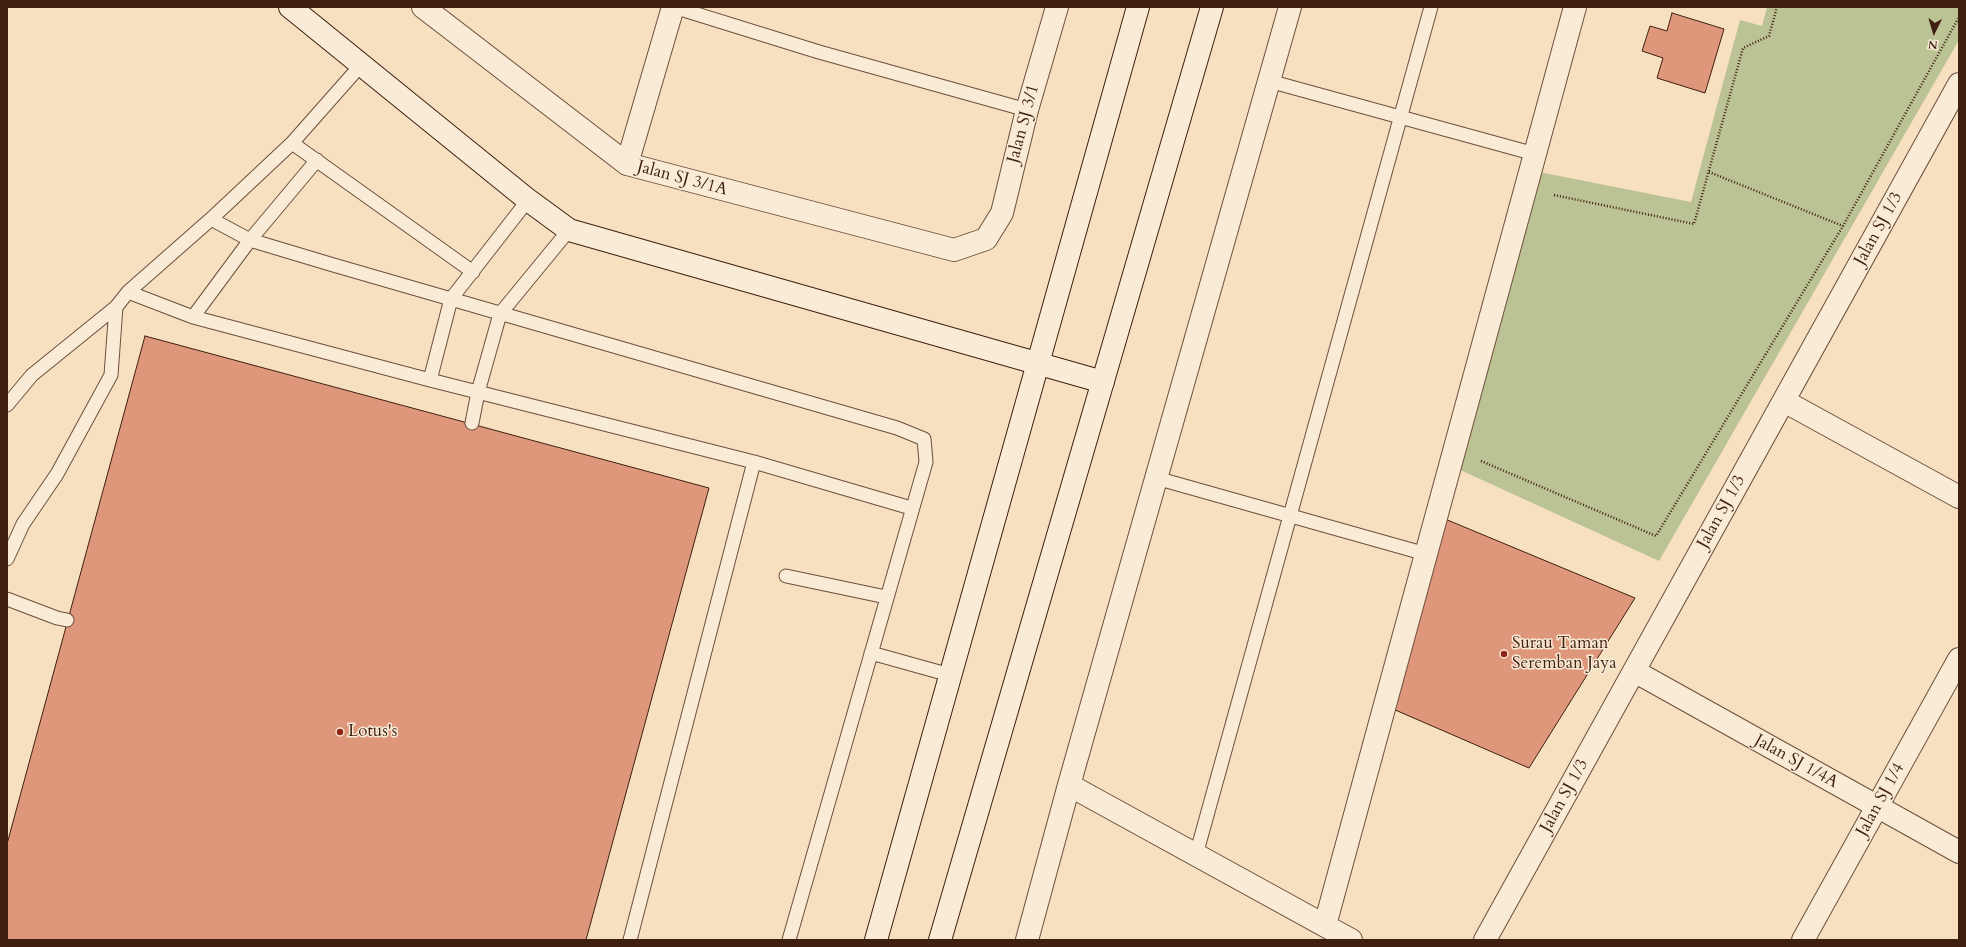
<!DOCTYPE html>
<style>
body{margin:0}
#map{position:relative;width:1966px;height:947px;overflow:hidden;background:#f6e0c0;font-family:Cardo,serif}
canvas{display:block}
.frame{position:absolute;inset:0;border:8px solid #3e1f10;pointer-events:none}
.north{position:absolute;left:1914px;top:12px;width:40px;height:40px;-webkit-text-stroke:3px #f9ebd6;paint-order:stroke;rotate:185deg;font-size:11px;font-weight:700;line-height:16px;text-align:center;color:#3e1f10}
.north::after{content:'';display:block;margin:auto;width:14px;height:18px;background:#3e1f10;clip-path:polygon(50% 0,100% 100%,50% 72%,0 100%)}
</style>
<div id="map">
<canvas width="1966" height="947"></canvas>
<div class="frame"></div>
<div class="north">N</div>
</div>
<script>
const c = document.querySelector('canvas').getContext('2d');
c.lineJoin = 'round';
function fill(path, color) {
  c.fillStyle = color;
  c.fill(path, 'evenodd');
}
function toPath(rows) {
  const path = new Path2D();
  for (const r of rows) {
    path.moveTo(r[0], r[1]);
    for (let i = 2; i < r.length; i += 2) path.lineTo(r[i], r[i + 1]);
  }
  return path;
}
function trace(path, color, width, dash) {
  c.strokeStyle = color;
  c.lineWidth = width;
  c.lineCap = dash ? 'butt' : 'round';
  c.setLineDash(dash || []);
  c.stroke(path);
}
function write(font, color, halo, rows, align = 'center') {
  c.font = font + ' Cardo,serif';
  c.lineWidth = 3;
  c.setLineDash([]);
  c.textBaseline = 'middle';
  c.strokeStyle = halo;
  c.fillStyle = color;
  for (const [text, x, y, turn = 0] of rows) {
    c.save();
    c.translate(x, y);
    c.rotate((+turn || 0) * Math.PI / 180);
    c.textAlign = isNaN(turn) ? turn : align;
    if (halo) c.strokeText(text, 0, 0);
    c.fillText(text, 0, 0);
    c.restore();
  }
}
fill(toPath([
 [1767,7,1959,7,1959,40,1659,561,1456,468,1539,172,1691,202,1740,20,1762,26]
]), '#bbc293');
const building = toPath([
 [1672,13,1724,29,1705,93,1657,78,1663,58,1642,51,1650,26,1667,31,1672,13],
 [145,336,709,488,586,940,7,940,7,844,145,336],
 [1445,519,1635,598,1529,768,1393,709,1445,519]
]);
fill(building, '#df977c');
trace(building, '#3e1f10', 1);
const lane = toPath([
 [674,7,819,52,1027,110],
 [1269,81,1535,154],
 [292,143,473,272],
 [528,200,451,299,430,380,754,462,911,508],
 [211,219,250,240,330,264,897,428,924,439,926,462,789,940],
 [128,292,193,317,430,380],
 [193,317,250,240,317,160],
 [7,405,32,375,116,307,128,292,211,219,292,143,361,65],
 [472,423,478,392,500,314,569,230],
 [1156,478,1426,554],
 [7,559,23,524,57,474,111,375,116,307],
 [786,576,886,597],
 [7,599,57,618,67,620],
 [871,653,950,675],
 [1196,855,1431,7],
 [630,940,754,462]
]);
const street = toPath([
 [423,7,627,164,954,250,986,239,1002,213,1027,110,1057,7],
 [627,164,673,7],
 [1784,401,1959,497],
 [1634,671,1959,852],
 [1069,785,1351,940],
 [1325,925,1575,7],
 [1027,940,1069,785,1290,7],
 [1485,940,1959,84],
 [1803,940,1959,659]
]);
const secondary = toPath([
 [290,7,528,200,569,230,1103,382],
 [876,940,1138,7],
 [940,940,1212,7]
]);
trace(lane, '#6c4f3c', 15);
trace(street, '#6c4f3c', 24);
trace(secondary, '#3e1f10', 24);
trace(toPath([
 [1709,172,1843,226],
 [1554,195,1694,224,1743,48,1769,36,1777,7],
 [1481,461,1656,536,1843,226,1959,17]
]), '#3e1f10', 2.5, [1, 2]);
trace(lane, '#f9ebd6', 13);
trace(street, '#f9ebd6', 22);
trace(secondary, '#f9ebd6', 22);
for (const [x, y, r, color] of [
 [1504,654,4,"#8f2418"],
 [340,732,4,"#8f2418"]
]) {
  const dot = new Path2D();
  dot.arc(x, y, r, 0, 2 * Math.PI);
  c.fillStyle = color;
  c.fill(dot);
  trace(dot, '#f9ebd6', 1.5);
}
write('17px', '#3e1f10', '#f9ebd6', [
 ["Jalan SJ 3/1",1024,124,-75],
 ["Jalan SJ 3/1A",682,179,15],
 ["Jalan SJ 1/3",1879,229,-61],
 ["Jalan SJ 1/3",1722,512,-61],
 ["Jalan SJ 1/4A",1796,762,29],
 ["Jalan SJ 1/3",1565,796,-61],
 ["Jalan SJ 1/4",1881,800,-61]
]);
write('17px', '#3e1f10', '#f9ebd6', [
 ["Surau Taman",1512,644],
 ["Seremban Jaya",1512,664],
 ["Lotus's",348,732]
], 'left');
</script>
